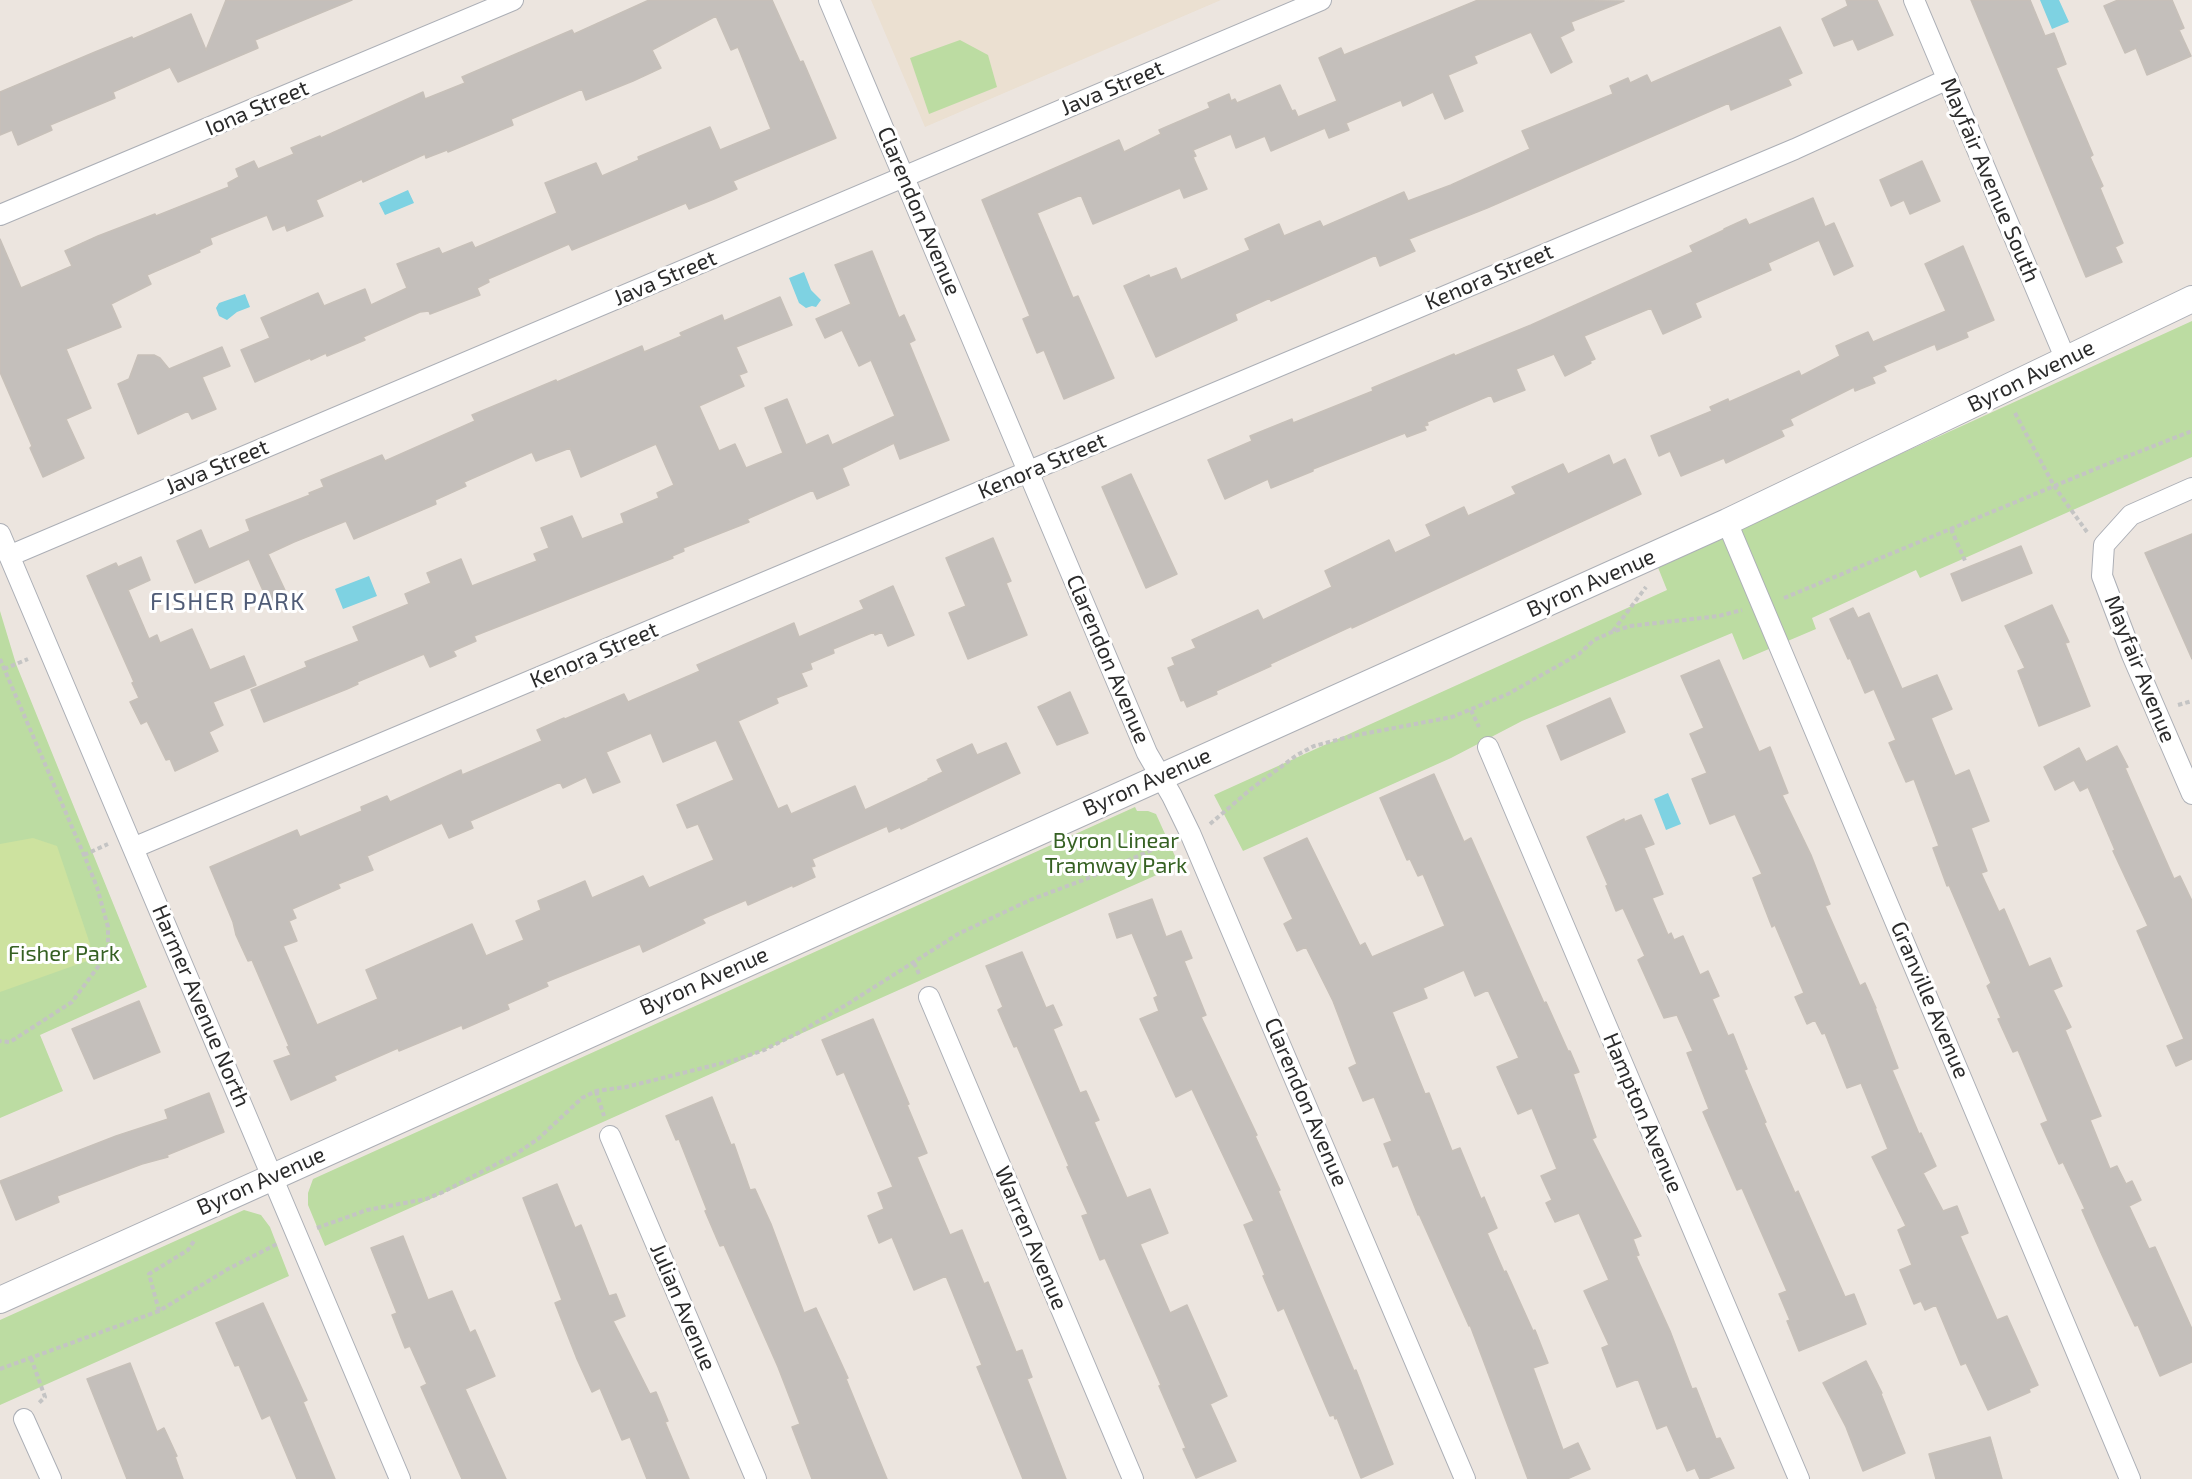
<!DOCTYPE html>
<style>
body{margin:0}
canvas{display:block;background:#ece5df}
</style>
<canvas width="2192" height="1479"></canvas>
<script>
const c = document.querySelector('canvas').getContext('2d');
c.lineJoin = 'round';
function fill(path, color) {
  c.fillStyle = color;
  c.fill(path, 'evenodd');
}
function toPath(rows) {
  const path = new Path2D();
  for (const r of rows) {
    path.moveTo(r[0], r[1]);
    for (let i = 2; i < r.length; i += 2) path.lineTo(r[i], r[i + 1]);
  }
  return path;
}
function trace(path, color, width, dash) {
  c.strokeStyle = color;
  c.lineWidth = width;
  c.lineCap = dash ? 'butt' : 'round';
  c.setLineDash(dash || []);
  c.stroke(path);
}
function write(font, color, halo, rows, align = 'center') {
  c.font = font + ' "Exo 2",sans-serif';
  c.lineWidth = 6;
  c.setLineDash([]);
  c.textBaseline = 'middle';
  c.strokeStyle = halo;
  c.fillStyle = color;
  for (const [text, x, y, turn = 0] of rows) {
    c.save();
    c.translate(x, y);
    c.rotate((+turn || 0) * Math.PI / 180);
    c.textAlign = isNaN(turn) ? turn : align;
    if (halo) c.strokeText(text, 0, 0);
    c.fillText(text, 0, 0);
    c.restore();
  }
}
fill(toPath([
 [871,0,1221,0,925,127]
]), '#ebe0d1');
fill(toPath([
 [960,40,988,55,997,87,929,114,910,58],
 [2192,321,2192,457,1920,578,1916,570,1812,618,1816,629,1743,660,1732,633,1522,721,1451,758,1243,851,1214,795,1667,590,1657,565],
 [0,611,16,664,147,987,40,1035,63,1091,0,1118],
 [1135,807,1137,811,1148,811,1156,814,1179,865,325,1246,308,1205,308,1193,313,1179],
 [244,1210,261,1215,270,1227,289,1276,0,1405,0,1320]
]), '#bcdca2');
fill(toPath([
 [33,838,57,846,90,944,91,954,87,961,0,992,0,844]
]), '#cde29f');
fill(toPath([
 [2040,0,2059,0,2069,22,2052,29],
 [408,190,414,203,385,215,379,203],
 [804,272,811,290,821,300,816,307,812,306,806,308,799,303,789,278],
 [245,294,250,307,237,312,227,320,219,316,216,308,219,303],
 [369,576,377,596,343,609,335,589],
 [1668,793,1681,824,1666,830,1654,799]
]), '#7ed2e2');
const building = toPath([
 [226,0,352,0,255,40,258,48,178,82,170,67,113,92,115,98,50,125,52,130,18,145,12,130,0,135,0,92,95,52,132,37,133,39,191,14,206,50,226,0],
 [649,0,772,0,800,62,803,61,836,138,733,181,737,189,714,199,689,209,686,203,572,250,569,244,488,279,489,282,477,288,480,295,430,314,429,311,420,312,363,337,365,340,327,356,326,353,311,360,310,358,255,382,241,350,270,338,261,318,318,293,324,306,365,289,371,305,407,288,397,264,439,248,442,254,472,242,475,248,557,213,545,183,596,163,602,176,639,160,638,157,710,127,720,150,771,129,738,47,731,50,716,16,652,50,661,68,633,81,586,100,582,89,511,119,513,125,448,152,447,150,426,158,425,154,363,182,362,179,316,200,323,216,287,231,285,225,273,230,267,215,210,238,212,244,199,250,200,252,147,275,151,284,111,304,121,327,66,349,91,408,66,419,84,458,43,477,30,448,32,446,0,372,0,239,21,288,72,266,65,251,98,236,155,214,156,216,229,187,228,183,239,177,236,169,254,161,258,169,294,154,291,148,320,136,321,138,423,92,425,99,465,83,462,77,572,30,574,34,649,0],
 [1478,0,1624,1,1571,22,1574,30,1560,37,1572,62,1551,73,1531,32,1474,56,1477,63,1448,75,1463,111,1445,119,1433,92,1403,106,1401,100,1346,123,1349,130,1329,138,1325,128,1271,151,1265,136,1236,148,1231,134,1193,150,1196,156,1193,157,1207,189,1184,198,1180,188,1093,224,1081,195,1037,213,1073,298,1078,296,1114,378,1064,399,1044,350,1037,353,1023,319,1030,316,982,200,1119,140,1124,152,1161,134,1159,130,1210,108,1208,103,1229,94,1231,101,1235,99,1237,103,1280,85,1292,111,1295,110,1298,117,1337,101,1319,58,1341,48,1344,55,1478,0],
 [1846,0,1877,0,1893,35,1858,50,1853,39,1834,46,1822,19,1848,6,1846,0],
 [1971,0,2030,0,2045,36,2054,33,2066,64,2056,68,2093,155,2090,157,2103,186,2100,188,2123,243,2115,247,2122,262,2086,277,1971,0],
 [2118,0,2172,0,2184,28,2179,30,2191,56,2147,75,2136,48,2125,53,2104,6,2118,0],
 [1780,27,1802,73,1788,79,1791,85,1731,110,1729,103,1487,208,1409,239,1415,251,1380,266,1376,255,1271,301,1270,298,1235,314,1237,320,1156,357,1124,286,1149,275,1150,278,1176,268,1181,280,1250,250,1245,239,1279,224,1284,236,1320,221,1323,227,1404,192,1408,201,1451,185,1530,149,1522,131,1613,94,1610,86,1628,78,1630,83,1647,75,1651,83,1780,27],
 [1922,161,1940,201,1910,214,1904,200,1891,206,1880,180,1922,161],
 [1813,198,1825,227,1834,223,1853,266,1834,275,1819,240,1768,263,1771,270,1695,303,1701,317,1663,334,1651,308,1584,336,1595,359,1590,361,1591,363,1565,376,1554,354,1516,369,1525,390,1494,402,1491,395,1427,422,1428,425,1424,426,1426,430,1407,437,1405,433,1392,438,1313,469,1313,471,1271,488,1268,479,1225,499,1208,460,1252,441,1250,436,1292,419,1293,423,1373,391,1372,388,1454,354,1455,356,1531,325,1693,252,1690,246,1724,230,1724,229,1746,219,1749,225,1813,198],
 [1963,246,1994,320,1966,332,1968,337,1937,350,1935,344,1883,366,1886,371,1872,377,1875,383,1855,391,1854,387,1790,419,1793,425,1781,430,1784,436,1726,463,1724,458,1681,476,1670,451,1659,456,1651,436,1712,411,1710,407,1728,399,1729,402,1799,371,1801,376,1840,356,1836,346,1868,332,1873,342,1946,311,1925,264,1963,246],
 [872,251,899,318,904,315,915,340,909,343,949,440,900,459,894,443,842,468,849,485,817,499,813,490,747,519,749,522,683,548,684,551,672,556,673,558,474,636,476,641,453,651,456,656,430,667,424,654,357,682,358,684,347,689,264,722,251,690,307,667,305,662,359,641,353,627,409,604,405,594,431,583,427,573,461,559,472,586,537,561,534,554,549,548,541,528,572,516,582,539,624,523,621,514,659,498,657,493,674,485,656,444,581,477,570,448,536,461,532,452,464,482,466,486,435,500,436,504,354,539,346,521,294,542,268,554,291,603,272,611,249,559,195,583,177,541,201,530,209,549,250,531,246,520,310,495,309,493,324,487,321,480,382,455,385,461,475,421,472,415,556,380,557,382,642,346,644,352,682,336,680,333,722,315,724,321,780,297,792,325,736,347,747,372,739,375,744,386,699,406,719,451,735,444,746,468,783,453,765,408,787,399,806,445,828,435,832,445,895,416,871,360,859,366,842,330,825,338,816,319,851,304,835,265,872,251],
 [222,347,230,366,202,377,216,409,192,419,188,411,138,434,118,384,129,379,138,355,154,355,160,358,169,369,222,347],
 [1609,455,1613,465,1625,459,1641,494,1352,628,1352,626,1270,664,1271,666,1216,691,1217,694,1187,707,1184,700,1181,701,1168,668,1175,665,1172,658,1196,648,1192,640,1258,610,1263,620,1332,587,1325,571,1389,540,1395,553,1431,536,1426,525,1464,507,1468,516,1516,494,1512,487,1563,464,1568,474,1609,455],
 [1131,474,1177,574,1146,588,1102,487,1131,474],
 [2192,534,2192,659,2145,553,2192,534],
 [993,538,1011,581,1006,583,1027,635,968,659,949,613,966,606,946,558,993,538],
 [2021,546,2032,573,1962,601,1951,574,2021,546],
 [141,557,150,580,128,590,149,639,157,635,160,643,192,629,210,670,244,656,256,685,213,702,223,725,209,732,218,751,175,771,170,759,166,760,147,721,141,724,130,702,139,698,132,683,134,682,87,576,116,563,118,567,141,557],
 [893,586,914,635,888,646,882,632,875,635,874,632,833,649,834,653,810,663,812,669,801,673,807,686,776,698,778,703,738,721,778,809,787,805,791,814,855,786,865,810,929,780,928,779,943,772,937,760,972,744,977,755,1006,743,1020,773,901,829,900,827,889,832,887,826,812,859,815,866,811,867,815,877,793,887,793,885,748,905,746,900,702,919,705,923,643,952,640,944,546,982,548,986,507,1004,509,1009,463,1029,462,1025,399,1051,398,1048,334,1076,336,1080,291,1100,274,1061,291,1055,287,1047,289,1046,252,960,248,961,236,935,233,922,210,867,297,830,300,837,362,811,361,807,387,796,390,802,461,770,462,775,542,741,537,730,564,718,565,719,624,694,628,702,700,671,697,665,794,623,799,637,864,609,860,601,893,586],
 [651,733,663,762,716,740,734,780,677,805,687,828,698,824,714,860,649,888,643,876,592,898,585,881,562,891,538,901,541,910,516,921,524,940,486,956,472,924,366,970,378,999,317,1025,283,946,297,941,289,921,296,918,292,909,340,888,338,884,373,870,367,856,442,823,449,838,473,828,470,821,560,782,563,788,586,777,593,793,620,782,606,752,651,733],
 [2052,605,2069,642,2065,643,2090,706,2039,726,2018,671,2025,668,2005,626,2052,605],
 [1853,608,1858,618,1869,613,1902,689,1937,675,1952,709,1931,718,1955,776,1969,770,1989,821,1971,828,1987,871,1981,873,1999,912,2004,909,2029,967,2050,958,2062,986,2053,990,2071,1027,2065,1030,2101,1116,2090,1120,2110,1169,2117,1166,2126,1184,2132,1181,2141,1200,2129,1206,2149,1249,2155,1247,2192,1329,2192,1362,2160,1376,2138,1325,2135,1326,2102,1255,2082,1210,2085,1209,2063,1162,2059,1164,2041,1124,2048,1121,2018,1050,2013,1052,1998,1019,2001,1018,1987,986,1991,983,1949,885,1947,886,1933,848,1939,846,1914,779,1906,782,1889,743,1896,740,1874,689,1865,693,1850,658,1848,659,1830,619,1853,608],
 [1719,660,1759,752,1770,747,1788,793,1782,795,1811,855,1830,904,1825,906,1860,986,1865,983,1876,1008,1875,1008,1898,1068,1892,1070,1919,1134,1921,1133,1936,1166,1923,1173,1943,1211,1957,1206,1968,1233,1960,1236,1997,1320,2007,1316,2038,1385,2029,1389,2030,1392,1988,1410,1966,1363,1961,1365,1936,1305,1925,1310,1921,1301,1914,1304,1900,1270,1912,1265,1898,1230,1906,1226,1872,1157,1888,1149,1861,1083,1847,1088,1825,1033,1822,1034,1815,1020,1807,1024,1795,997,1804,993,1775,925,1772,927,1753,878,1762,874,1735,814,1710,824,1692,779,1707,773,1690,734,1704,728,1681,676,1719,660],
 [1070,692,1088,733,1057,745,1038,707,1070,692],
 [1610,698,1625,732,1561,760,1547,726,1610,698],
 [2117,746,2128,767,2125,768,2174,879,2180,876,2192,901,2192,1059,2176,1066,2167,1046,2184,1039,2137,931,2148,926,2113,851,2115,850,2088,787,2080,791,2074,780,2055,790,2044,767,2079,748,2086,762,2117,746],
 [1434,774,1464,842,1471,838,1544,1003,1546,1002,1568,1051,1570,1051,1579,1072,1573,1074,1596,1137,1592,1139,1641,1236,1633,1239,1639,1255,1636,1256,1670,1331,1692,1389,1696,1388,1716,1439,1720,1438,1734,1468,1707,1479,1700,1479,1695,1468,1687,1471,1667,1425,1657,1429,1638,1379,1617,1387,1602,1348,1609,1345,1584,1291,1609,1280,1579,1213,1555,1222,1546,1203,1552,1200,1541,1176,1557,1169,1532,1108,1518,1114,1497,1067,1519,1058,1488,990,1475,996,1464,970,1423,988,1427,998,1392,1012,1425,1094,1429,1093,1452,1151,1460,1148,1481,1199,1484,1197,1497,1228,1487,1233,1504,1272,1506,1271,1533,1331,1535,1330,1548,1363,1533,1368,1563,1450,1578,1443,1590,1469,1567,1479,1528,1479,1470,1325,1469,1326,1419,1214,1418,1215,1398,1165,1393,1167,1384,1144,1392,1141,1374,1097,1363,1101,1349,1068,1357,1064,1333,1001,1306,947,1297,951,1284,924,1293,919,1264,858,1307,838,1360,946,1365,943,1372,957,1445,926,1423,874,1418,876,1410,859,1407,860,1380,798,1434,774],
 [1641,815,1654,844,1644,848,1663,894,1652,898,1668,935,1671,933,1674,940,1683,936,1700,975,1708,971,1719,996,1712,999,1728,1036,1733,1034,1747,1069,1744,1070,1766,1122,1764,1123,1795,1193,1798,1191,1845,1297,1854,1294,1866,1324,1799,1351,1787,1321,1790,1320,1779,1294,1787,1291,1742,1188,1737,1190,1703,1112,1709,1109,1687,1053,1693,1051,1677,1015,1664,1018,1638,960,1645,956,1623,908,1616,911,1606,886,1608,885,1587,837,1624,819,1624,822,1641,815],
 [1152,899,1166,937,1181,931,1192,958,1184,961,1206,1015,1201,1017,1257,1135,1255,1136,1280,1190,1278,1191,1354,1371,1356,1370,1393,1464,1361,1478,1337,1418,1335,1419,1334,1415,1330,1416,1284,1308,1278,1311,1263,1276,1265,1275,1244,1225,1254,1221,1192,1089,1176,1097,1140,1019,1159,1011,1154,998,1158,996,1132,933,1117,938,1109,914,1152,899],
 [1022,952,1046,1008,1053,1005,1062,1025,1053,1029,1080,1093,1086,1091,1099,1120,1094,1122,1127,1198,1150,1189,1168,1233,1140,1244,1170,1313,1187,1305,1227,1396,1210,1404,1236,1461,1196,1478,1183,1449,1186,1448,1159,1386,1161,1385,1105,1258,1100,1260,1082,1216,1088,1214,1067,1167,1069,1166,1017,1046,1014,1047,998,1010,1003,1007,986,966,1022,952],
 [139,1001,160,1052,94,1079,72,1029,139,1001],
 [873,1019,909,1104,907,1105,927,1153,917,1157,950,1235,962,1230,984,1284,988,1282,1016,1352,1022,1350,1032,1377,1027,1379,1066,1479,1023,1479,977,1367,982,1365,946,1276,914,1290,892,1237,879,1243,868,1216,884,1209,878,1193,893,1187,844,1072,837,1075,822,1040,873,1019],
 [209,1093,224,1132,167,1155,168,1157,142,1164,57,1196,59,1202,16,1220,0,1181,116,1136,168,1119,165,1110,209,1093],
 [712,1097,731,1145,734,1144,750,1190,755,1189,771,1224,804,1313,816,1308,848,1378,846,1379,887,1479,812,1479,792,1427,800,1424,778,1367,724,1245,720,1246,705,1211,707,1210,679,1139,676,1140,666,1116,712,1097],
 [557,1184,575,1228,581,1225,609,1296,616,1294,625,1316,613,1321,650,1394,656,1392,668,1421,665,1422,689,1479,647,1479,630,1437,622,1440,600,1388,592,1392,577,1359,555,1303,562,1300,523,1198,557,1184],
 [403,1236,428,1300,452,1291,470,1333,475,1330,495,1376,465,1389,506,1479,462,1479,421,1387,427,1384,410,1346,405,1348,392,1315,397,1313,371,1248,403,1236],
 [263,1303,307,1400,303,1402,335,1479,297,1479,270,1415,262,1419,239,1365,235,1366,216,1323,263,1303],
 [1866,1361,1882,1393,1881,1394,1905,1453,1863,1471,1846,1427,1823,1383,1866,1361],
 [130,1363,157,1432,164,1428,177,1456,175,1457,183,1479,127,1479,87,1379,130,1363],
 [1990,1437,2002,1479,1936,1479,1929,1454,1990,1437]
]);
fill(building, '#c4bfbb');
trace(building, '#c7c0b9', 1.5);
const minor = toPath([
 [829,0,1147,753,1172,796,1190,833,1465,1479],
 [1914,0,2066,360],
 [0,215,513,0],
 [2192,488,2131,515,2104,545,2102,576,2132,655,2192,794],
 [1727,522,2130,1479],
 [0,534,400,1479],
 [9,556,1321,0],
 [1488,747,1799,1479],
 [133,848,1795,149,1948,79],
 [929,997,1133,1479],
 [610,1136,756,1479],
 [24,1419,51,1479]
]);
const tertiary = toPath([
 [0,1300,1727,522,2192,299]
]);
trace(minor, '#acafb6', 22);
trace(tertiary, '#acafb6', 28);
trace(toPath([
 [2015,413,2054,486,2087,532],
 [1951,529,1966,563],
 [1784,598,2105,465,2192,431],
 [1613,631,1646,587],
 [0,659,84,855,97,887,108,927,108,947,100,964,72,1002,10,1042,0,1041],
 [4,669,28,659],
 [2178,705,2192,701],
 [1471,710,1479,727],
 [1210,824,1251,789,1297,755,1314,746,1352,736,1452,717,1508,694,1579,654,1594,640,1612,632,1630,626,1719,616,1742,610],
 [84,855,108,844],
 [914,963,920,976],
 [596,1091,604,1116],
 [317,1228,367,1210,426,1199,443,1192,516,1154,538,1139,582,1098,596,1091,626,1087,735,1060,764,1050,800,1032,846,1005,958,934,1030,900,1086,879,1170,842],
 [159,1311,149,1274,188,1250,194,1241],
 [31,1358,45,1397,39,1403],
 [0,1369,159,1311,228,1269,277,1244]
]), '#c4c4c4', 4, [4.5, 3]);
trace(minor, '#fff', 20);
trace(tertiary, '#fff', 26);
write('22px', '#2b2b2b', '#fff', [
 ["Java Street",1112,88,-23],
 ["Iona Street",257,108,-23],
 ["Mayfair Avenue South",1990,180,67],
 ["Clarendon Avenue",919,211,67],
 ["Kenora Street",1489,277,-23],
 ["Java Street",665,278,-23],
 ["Byron Avenue",2031,376,-26],
 ["Kenora Street",1042,466,-23],
 ["Java Street",217,467,-23],
 ["Byron Avenue",1591,583,-24],
 ["Kenora Street",594,655,-23],
 ["Clarendon Avenue",1108,659,67],
 ["Mayfair Avenue",2140,669,68],
 ["Byron Avenue",1147,782,-24],
 ["Byron Avenue",704,981,-24],
 ["Granville Avenue",1930,1000,67],
 ["Harmer Avenue North",201,1006,67],
 ["Clarendon Avenue",1306,1102,67],
 ["Hampton Avenue",1643,1113,67],
 ["Byron Avenue",261,1181,-24],
 ["Warren Avenue",1031,1238,67],
 ["Julian Avenue",683,1307,67]
]);
write('22px', '#366123', '#fff', [
 ["Byron Linear",1116,841],
 ["Tramway Park",1116,866],
 ["Fisher Park",64,954]
]);
c.letterSpacing = '1.5px';
write('24px', '#505c77', '#fff', [
 ["FISHER PARK",228,602]
]);
c.letterSpacing = '0px';
</script>
